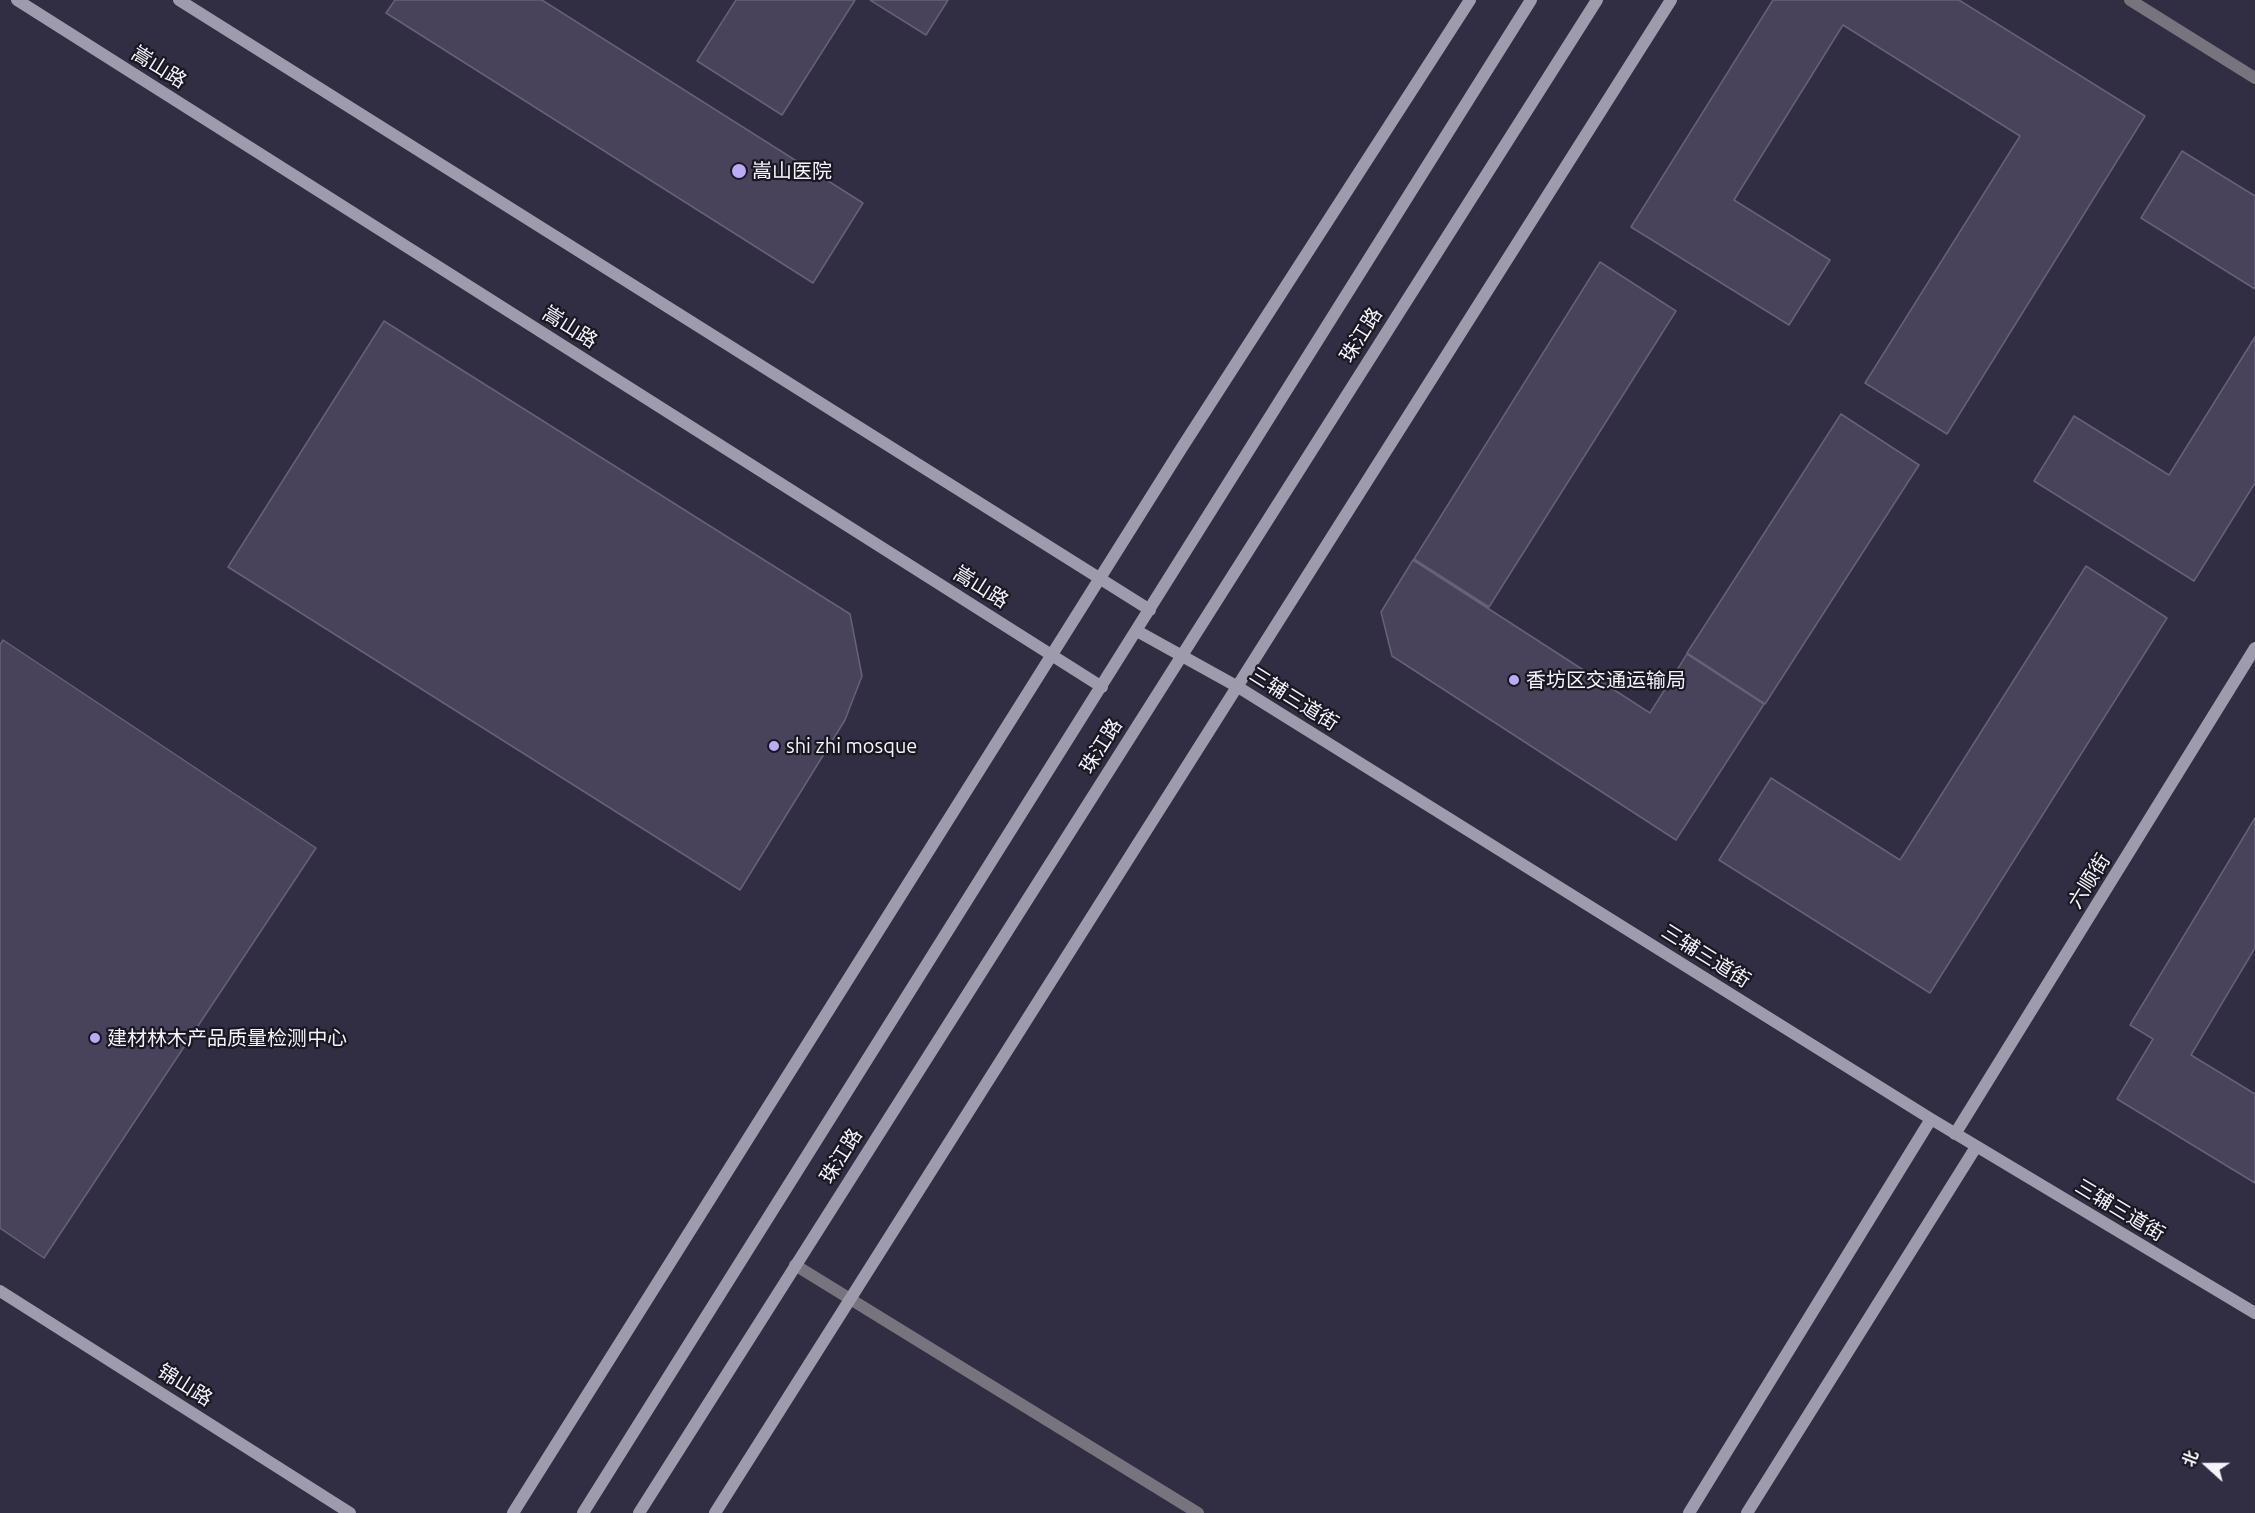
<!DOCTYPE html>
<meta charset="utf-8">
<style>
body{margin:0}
#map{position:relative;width:2255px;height:1513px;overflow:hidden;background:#312d42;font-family:Ubuntu,"Noto Sans SC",sans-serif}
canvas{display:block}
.north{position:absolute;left:2177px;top:1435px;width:60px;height:60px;-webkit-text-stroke:4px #191721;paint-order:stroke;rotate:291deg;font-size:16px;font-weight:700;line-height:24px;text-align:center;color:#f5f3fe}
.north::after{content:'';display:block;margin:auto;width:21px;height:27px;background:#f5f3fe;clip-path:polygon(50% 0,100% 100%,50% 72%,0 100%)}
</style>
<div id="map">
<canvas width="2255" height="1513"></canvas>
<div class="north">北</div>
</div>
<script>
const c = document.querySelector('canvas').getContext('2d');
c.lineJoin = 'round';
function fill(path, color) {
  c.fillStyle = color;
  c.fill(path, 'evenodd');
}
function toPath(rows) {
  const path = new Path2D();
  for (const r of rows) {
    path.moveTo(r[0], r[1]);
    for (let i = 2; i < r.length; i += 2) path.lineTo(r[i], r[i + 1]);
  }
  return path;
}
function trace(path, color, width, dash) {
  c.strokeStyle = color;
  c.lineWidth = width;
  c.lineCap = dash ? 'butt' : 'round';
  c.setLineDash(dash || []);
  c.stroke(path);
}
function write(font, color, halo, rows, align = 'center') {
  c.font = font + ' Ubuntu,"Noto Sans SC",sans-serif';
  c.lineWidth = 4.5;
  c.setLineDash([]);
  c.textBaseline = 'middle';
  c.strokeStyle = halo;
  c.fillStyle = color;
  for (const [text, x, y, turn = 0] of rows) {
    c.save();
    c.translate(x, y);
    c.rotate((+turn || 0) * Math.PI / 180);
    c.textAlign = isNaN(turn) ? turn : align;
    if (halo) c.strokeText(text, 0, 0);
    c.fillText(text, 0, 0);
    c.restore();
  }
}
const building = toPath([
 [395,0,542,0,863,203,813,283,386,13,395,0],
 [736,0,855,0,782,115,697,61,736,0],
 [870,0,948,0,926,35,870,0],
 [1773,0,1959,0,2145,116,1947,434,1865,383,2020,136,1843,25,1734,200,1830,260,1789,325,1631,227,1773,0],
 [2182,151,2255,196,2255,289,2141,218,2182,151],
 [1600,262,1676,311,1489,607,1414,559,1600,262],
 [384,321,850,614,862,676,845,720,740,890,228,567,384,321],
 [2255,337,2255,483,2194,581,2034,481,2074,416,2169,475,2255,337],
 [1841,414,1919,465,1765,704,1687,653,1841,414],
 [1413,560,1650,713,1687,654,1764,704,1676,840,1392,656,1381,612,1413,560],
 [2086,566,2167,618,1930,993,1719,860,1771,778,1900,860,2086,566],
 [3,640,316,848,44,1258,0,1228,0,645,3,640],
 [2255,818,2255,948,2191,1055,2255,1094,2255,1183,2117,1099,2153,1039,2130,1025,2255,818]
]);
fill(building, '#48435a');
trace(building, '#666179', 1.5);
trace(toPath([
 [2130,0,2255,78],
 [795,1265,1198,1513]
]), '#777480', 12);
trace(toPath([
 [17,0,1102,687],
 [179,0,1150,610],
 [1137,631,1238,687,1931,1119,2255,1313],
 [1955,1134,2255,648],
 [0,1291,350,1513],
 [513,1513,1181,449,1470,0],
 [583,1513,1531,0],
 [639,1513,1597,0],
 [715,1513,1671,0],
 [1689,1513,1931,1119],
 [1747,1513,1976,1147]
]), '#9e9bad', 12);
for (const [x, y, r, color] of [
 [739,171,8,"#bbaaf6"],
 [1514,680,6,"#bbaaf6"],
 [774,746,6,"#bbaaf6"],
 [95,1038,6,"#bbaaf6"]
]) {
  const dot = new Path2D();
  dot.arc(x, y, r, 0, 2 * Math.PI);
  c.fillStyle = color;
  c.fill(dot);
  trace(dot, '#191721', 2);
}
write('20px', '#f5f3fe', '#191721', [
 ["嵩山路",159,67,32],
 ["嵩山路",570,327,32],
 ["珠江路",1361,335,-58],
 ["嵩山路",981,587,32],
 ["三辅三道街",1294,699,32],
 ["珠江路",1101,746,-58],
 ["六顺街",2089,881,-58],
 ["三辅三道街",1706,956,32],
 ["珠江路",841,1156,-58],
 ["三辅三道街",2120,1210,31],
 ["锦山路",185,1385,32]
]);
write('20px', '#f5f3fe', '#191721', [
 ["嵩山医院",752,171],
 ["香坊区交通运输局",1526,680],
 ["shi zhi mosque",786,746],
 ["建材林木产品质量检测中心",107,1038]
], 'left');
</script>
